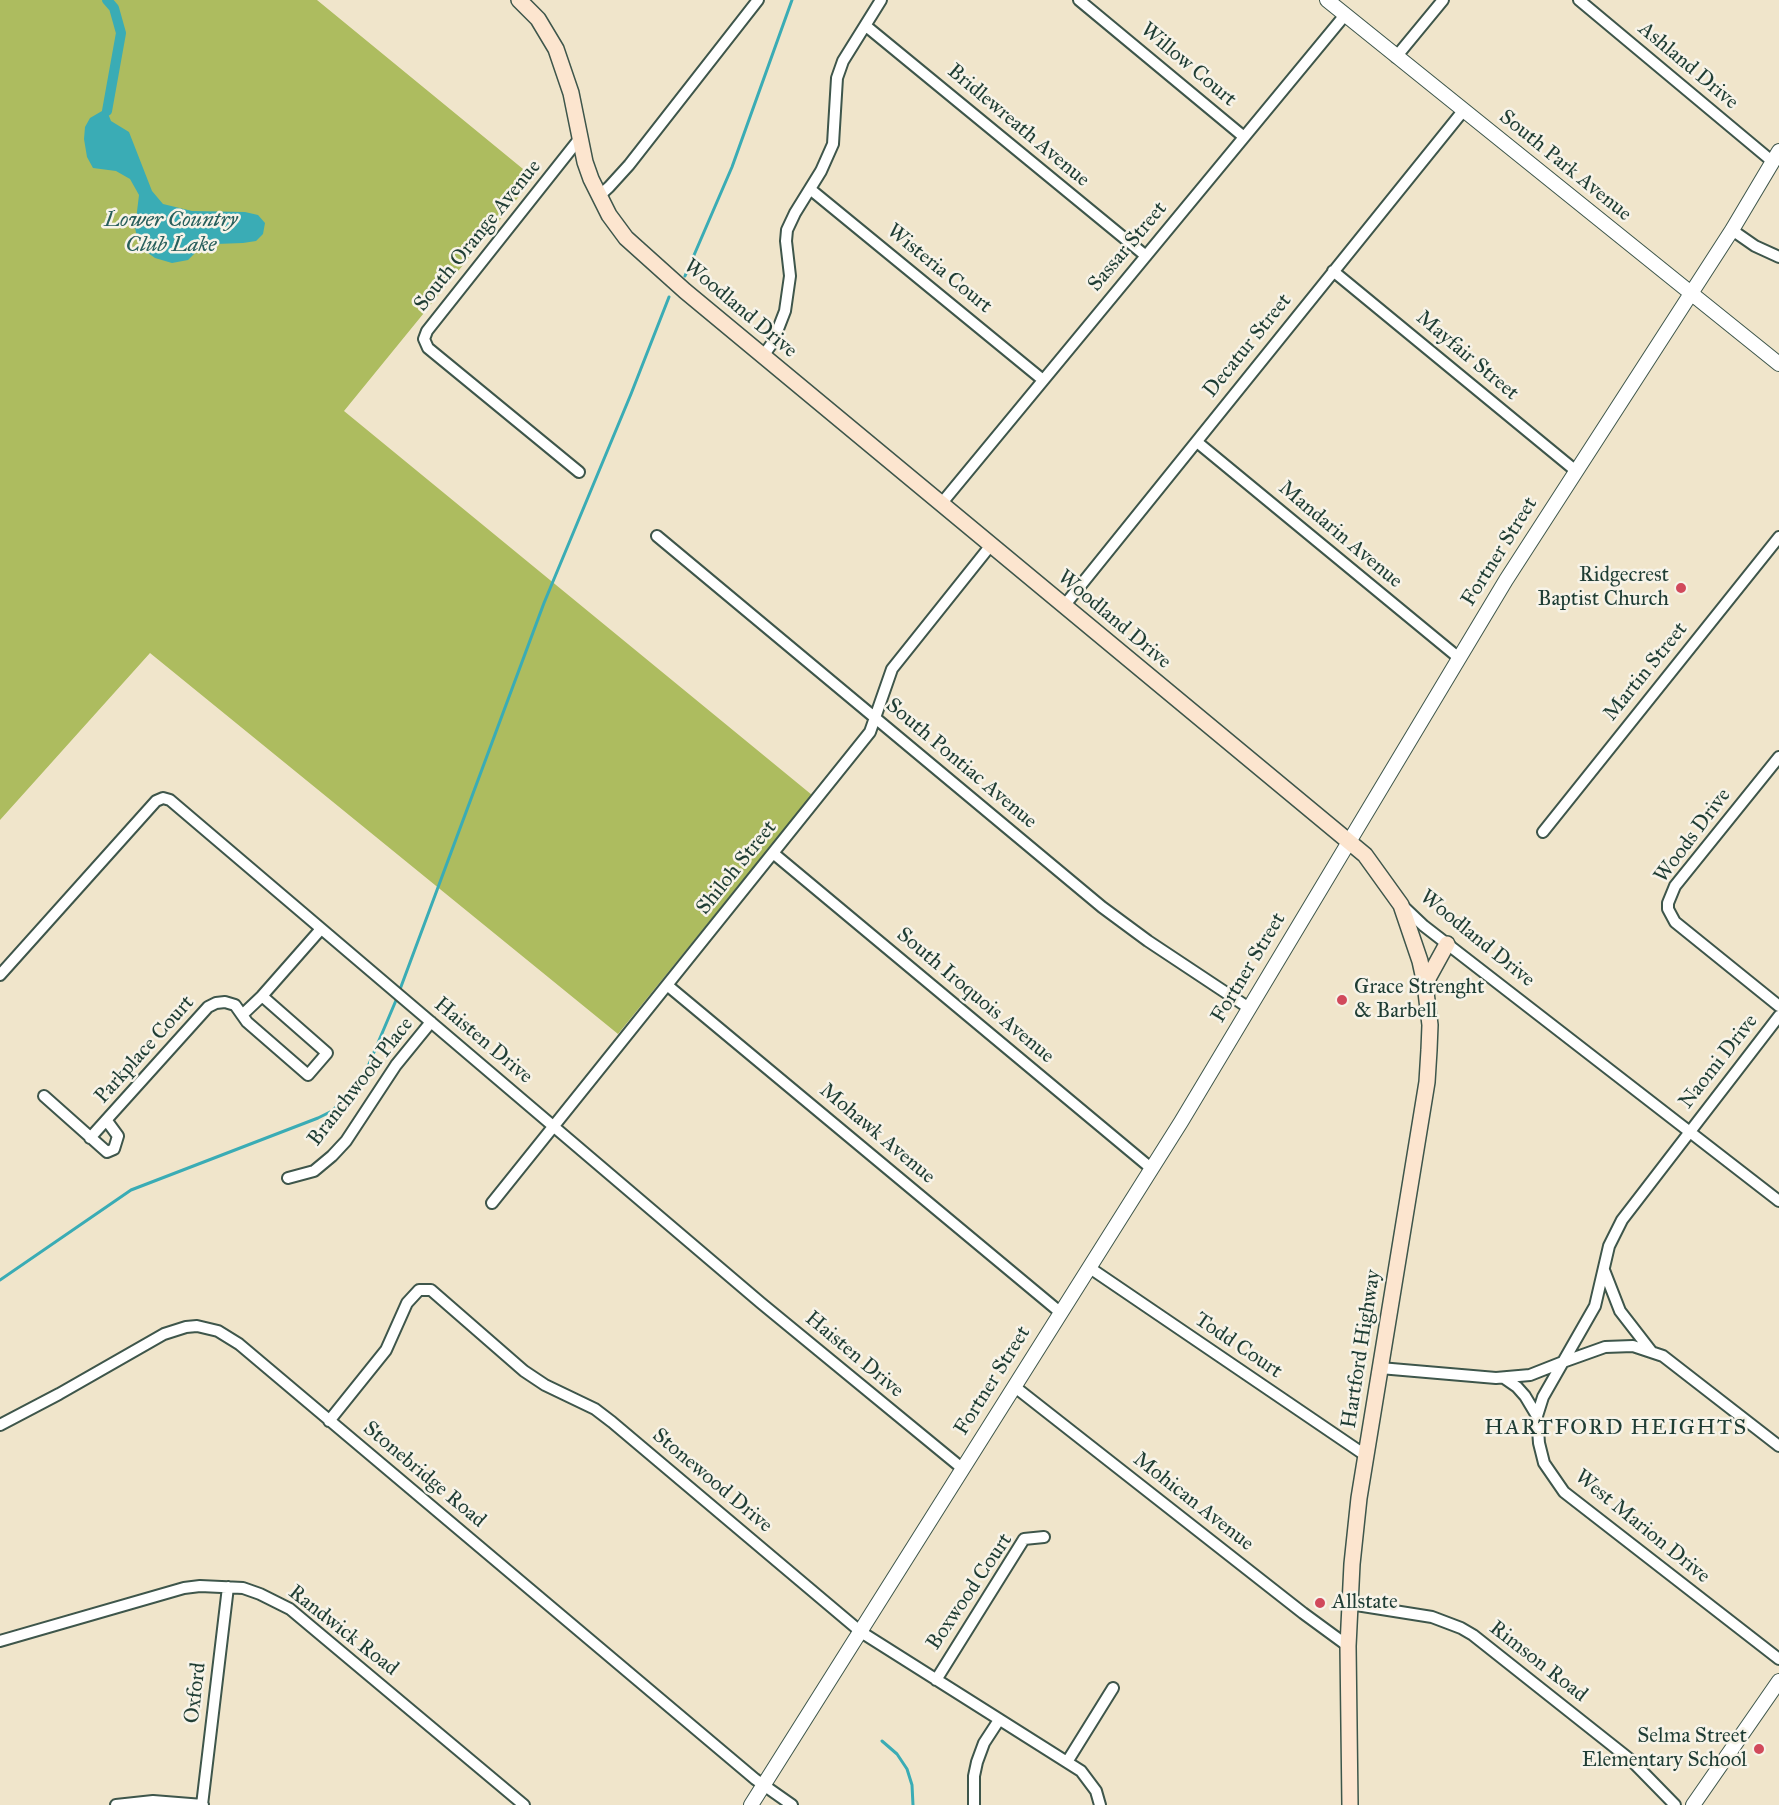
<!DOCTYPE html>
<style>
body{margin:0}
canvas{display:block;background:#f0e5cb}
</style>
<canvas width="1779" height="1805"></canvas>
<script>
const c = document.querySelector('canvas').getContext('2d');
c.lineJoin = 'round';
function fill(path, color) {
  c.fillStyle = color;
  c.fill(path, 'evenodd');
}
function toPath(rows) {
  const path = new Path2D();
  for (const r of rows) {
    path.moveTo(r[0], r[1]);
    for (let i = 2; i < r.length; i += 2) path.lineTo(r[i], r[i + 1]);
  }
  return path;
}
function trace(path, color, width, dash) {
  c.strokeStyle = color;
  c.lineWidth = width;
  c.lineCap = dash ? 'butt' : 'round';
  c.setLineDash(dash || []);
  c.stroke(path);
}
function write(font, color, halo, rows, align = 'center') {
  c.font = font + ' "IM FELL Great Primer",serif';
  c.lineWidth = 5;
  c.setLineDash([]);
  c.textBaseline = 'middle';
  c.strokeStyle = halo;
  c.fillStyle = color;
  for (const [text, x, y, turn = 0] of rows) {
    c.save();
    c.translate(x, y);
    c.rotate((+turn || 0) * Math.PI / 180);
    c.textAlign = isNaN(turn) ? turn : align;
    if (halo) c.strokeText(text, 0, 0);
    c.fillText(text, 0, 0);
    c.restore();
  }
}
fill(toPath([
 [0,0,317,0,534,178,344,411,812,795,618,1034,150,653,0,820]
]), '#adbc5f');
fill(toPath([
 [102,111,107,111,111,121,129,132,152,191,163,204,192,211,245,212,258,215,265,223,263,234,256,241,243,243,216,244,195,253,188,260,172,263,155,258,144,250,138,241,135,228,139,195,130,179,116,171,93,168,87,157,84,139,85,127,90,118]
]), '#3aacb5');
trace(toPath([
 [685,276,732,167,792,0],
 [399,992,544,603,631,394,669,297],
 [0,1280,131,1190,318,1118,332,1111,350,1093,366,1071,397,998],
 [882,1741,897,1754,907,1769,912,1785,913,1805]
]), '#3aacb5', 3);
trace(toPath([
 [107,0,114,8,121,33,107,111]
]), '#3aacb5', 10);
const minor = toPath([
 [1079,0,1244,137],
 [1579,0,1773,162],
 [866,26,1146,256],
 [1396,57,1443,0],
 [810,189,1043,380],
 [599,196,609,187,629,165,758,0],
 [1732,230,1755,246,1779,257],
 [1333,271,1576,471],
 [763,356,773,342,785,311,790,276,786,241,787,230,795,213,821,171,833,144,837,78,843,61,881,0],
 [1197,442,1459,658],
 [579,472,428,348,424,339,427,331,580,138],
 [941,504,1345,15],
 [657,536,1102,907,1148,941,1249,1008],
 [1064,606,1463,111],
 [1779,757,1675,886,1668,903,1668,909,1675,922,1779,1006],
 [1543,832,1779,537],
 [773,853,1152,1169],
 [1404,907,1424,926,1779,1201],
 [0,975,156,801,163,798,170,800,761,1303,963,1469],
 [667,985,1061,1313],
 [242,1015,262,996,321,929],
 [44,1096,107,1152,114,1149,118,1136,107,1121],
 [90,1138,208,1007,216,1003,225,1002,235,1005,247,1022,308,1075,327,1053,262,996],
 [288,1178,314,1171,332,1156,346,1141,396,1065,431,1022],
 [492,1203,870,732,892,669,991,545],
 [1090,1268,1365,1455],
 [1604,1270,1620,1311,1651,1351],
 [1380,1368,1496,1378,1530,1375,1563,1362,1595,1306,1609,1246,1622,1220,1779,1016],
 [1504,1378,1517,1387,1525,1396,1537,1416],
 [1015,1387,1303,1613,1348,1646],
 [329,1421,386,1350,407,1303,419,1290,431,1290,524,1371,545,1385,595,1409,612,1422,861,1632,1081,1771,1096,1791,1100,1805],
 [0,1425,59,1394,164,1334,186,1327,197,1326,218,1331,239,1344,755,1779,792,1805],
 [1779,1446,1663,1356,1633,1346,1605,1347,1563,1362,1543,1397,1537,1416,1539,1443,1544,1463,1564,1492,1779,1659],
 [1350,1604,1432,1617,1461,1628,1473,1635,1632,1761,1675,1805],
 [0,1641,184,1588,200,1586,243,1588,260,1594,290,1609,524,1805],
 [936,1680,1024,1539,1044,1537],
 [1067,1762,1113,1688],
 [116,1805,153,1801,203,1805],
 [202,1805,228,1587],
 [974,1805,974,1776,977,1762,984,1743,999,1720]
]);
const tertiary = toPath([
 [1327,0,1779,364],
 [751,1805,1181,1122,1506,580,1732,230,1779,151],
 [1693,1805,1779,1681]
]);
const secondary = toPath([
 [519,0,538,19,556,49,571,93,585,162,591,179,609,215,626,238,685,291,1365,855,1401,905,1420,961,1425,984,1430,1025,1429,1050,1427,1082,1359,1498,1352,1564,1348,1646,1350,1805],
 [1425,984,1447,944]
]);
trace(minor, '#3e564b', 14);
trace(tertiary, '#3e564b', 16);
trace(secondary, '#3e564b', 18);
trace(minor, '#fff', 10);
trace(tertiary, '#fff', 14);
trace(secondary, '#fce5cf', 15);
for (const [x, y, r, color] of [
 [1681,588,6,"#d1495b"],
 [1342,1000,6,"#d1495b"],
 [1320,1603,6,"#d1495b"],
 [1759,1749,6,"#d1495b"]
]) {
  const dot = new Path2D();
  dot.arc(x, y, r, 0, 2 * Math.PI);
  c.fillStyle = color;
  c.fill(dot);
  trace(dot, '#f7f3e8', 2);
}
write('21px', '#1f3d34', '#f7f3e8', [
 ["Willow Court",1188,65,40],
 ["Ashland Drive",1688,66,40],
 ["Bridlewreath Avenue",1018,126,40],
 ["South Park Avenue",1565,166,39],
 ["South Orange Avenue",478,236,-51],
 ["Sassar Street",1128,247,-50],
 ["Wisteria Court",939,269,39],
 ["Woodland Drive",740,309,40],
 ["Decatur Street",1248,346,-51],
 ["Mayfair Street",1467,356,40],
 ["Mandarin Avenue",1340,535,40],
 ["Fortner Street",1500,552,-58],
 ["Woodland Drive",1114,620,40],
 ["Martin Street",1646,672,-51],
 ["South Pontiac Avenue",961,764,40],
 ["Woods Drive",1693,836,-53],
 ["Shiloh Street",737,868,-51],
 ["Woodland Drive",1477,939,39],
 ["Fortner Street",1249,968,-59],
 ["South Iroquois Avenue",975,996,40],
 ["Haisten Drive",483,1041,40],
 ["Parkplace Court",145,1050,-48],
 ["Naomi Drive",1719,1062,-52],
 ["Branchwood Place",361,1082,-52],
 ["Mohawk Avenue",877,1134,40],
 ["Todd Court",1238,1346,34],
 ["Hartford Highway",1362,1349,-81],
 ["Haisten Drive",854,1355,40],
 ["Fortner Street",993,1381,-58],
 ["Stonebridge Road",424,1475,40],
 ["Stonewood Drive",712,1481,40],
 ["Mohican Avenue",1193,1502,38],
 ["West Marion Drive",1642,1527,39],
 ["Boxwood Court",970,1592,-56],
 ["Randwick Road",343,1631,38],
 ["Rimson Road",1538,1662,38],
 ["Oxford",196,1693,-83]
]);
write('21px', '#1f3d34', '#f7f3e8', [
 ["Ridgecrest",1669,576],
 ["Baptist Church",1669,600],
 ["Grace Strenght",1354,988,"left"],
 ["& Barbell",1354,1012,"left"],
 ["Allstate",1332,1603,"left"],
 ["Selma Street",1747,1737],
 ["Elementary School",1747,1761]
], 'right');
write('italic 22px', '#275e5b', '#f7f3e8', [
 ["Lower Country",171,221],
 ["Club Lake",171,246]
]);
c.letterSpacing = '1.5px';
write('22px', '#1f3d34', '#f7f3e8', [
 ["HARTFORD HEIGHTS",1616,1429]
]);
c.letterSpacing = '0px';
</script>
